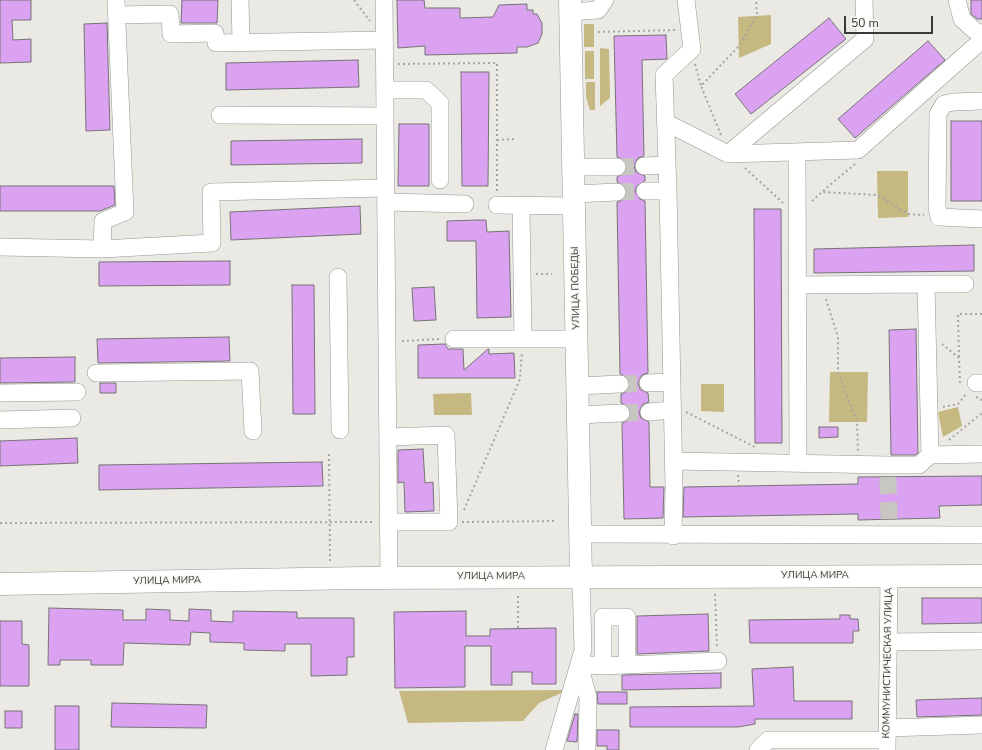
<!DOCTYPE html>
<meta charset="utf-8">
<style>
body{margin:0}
#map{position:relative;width:982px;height:750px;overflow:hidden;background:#eae9e4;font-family:"Nunito Sans",sans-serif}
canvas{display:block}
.scale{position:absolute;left:844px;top:16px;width:89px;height:18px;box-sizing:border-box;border:2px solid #393937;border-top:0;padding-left:5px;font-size:12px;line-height:14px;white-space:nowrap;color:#393937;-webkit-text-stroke:3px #f7f6f1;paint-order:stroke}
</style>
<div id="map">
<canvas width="982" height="750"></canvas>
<div class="scale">50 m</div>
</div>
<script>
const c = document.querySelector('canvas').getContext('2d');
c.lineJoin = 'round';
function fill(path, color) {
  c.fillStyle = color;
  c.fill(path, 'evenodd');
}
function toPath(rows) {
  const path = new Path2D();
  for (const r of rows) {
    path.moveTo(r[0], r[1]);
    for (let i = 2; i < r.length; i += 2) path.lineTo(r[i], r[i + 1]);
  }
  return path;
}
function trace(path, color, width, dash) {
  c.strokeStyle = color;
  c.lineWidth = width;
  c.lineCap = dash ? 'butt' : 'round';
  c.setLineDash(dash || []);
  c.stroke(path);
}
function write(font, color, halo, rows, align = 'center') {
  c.font = font + ' "Nunito Sans",sans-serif';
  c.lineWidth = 3;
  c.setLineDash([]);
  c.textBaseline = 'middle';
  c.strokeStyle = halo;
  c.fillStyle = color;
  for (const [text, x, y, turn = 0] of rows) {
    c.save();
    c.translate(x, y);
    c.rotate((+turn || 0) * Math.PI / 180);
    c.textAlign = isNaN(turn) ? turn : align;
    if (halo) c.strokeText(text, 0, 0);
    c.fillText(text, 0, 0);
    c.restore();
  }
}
fill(toPath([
 [771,15,771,44,739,58,738,17],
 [584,24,594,24,594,47,584,47],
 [600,48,609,49,610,98,600,106],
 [585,51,594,51,594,79,585,79],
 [586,82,595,82,595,110,590,110,586,97],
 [877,171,908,171,908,217,878,218],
 [830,372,868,372,867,422,829,422],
 [701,384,724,384,724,412,701,411],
 [471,393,472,415,434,415,433,394],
 [958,407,962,426,943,437,938,412],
 [568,690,539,703,523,721,408,723,399,691]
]), '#c5b880');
const building = toPath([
 [0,0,31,0,31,20,12,20,13,40,31,39,31,62,0,63,0,0],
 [182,0,218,0,217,23,181,23,182,0],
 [397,0,424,0,425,8,460,8,460,18,493,17,499,5,527,4,527,10,533,10,533,14,537,14,542,23,542,34,538,43,527,47,517,47,517,53,425,55,425,46,398,48,397,0],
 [971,0,982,0,982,19,977,19,971,14,971,0],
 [829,18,846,39,751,114,735,94,829,18],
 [107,23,110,130,86,131,84,24,107,23],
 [666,35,667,59,642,60,644,156,638,158,634,166,636,172,645,176,645,181,637,186,635,191,640,199,645,201,648,373,642,375,638,383,640,389,648,393,649,402,643,404,639,412,641,418,649,422,650,487,664,487,663,518,624,519,622,423,627,421,631,413,629,407,621,403,621,394,626,392,630,384,628,378,620,374,617,202,623,200,627,192,625,186,617,182,617,177,625,172,627,167,622,159,617,157,614,36,666,35],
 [928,41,945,60,855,138,838,119,928,41],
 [358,60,359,87,226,90,226,63,358,60],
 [461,72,489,72,488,186,462,186,461,72],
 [951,121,982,121,982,201,951,201,951,121],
 [399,124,429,124,429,186,398,186,399,124],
 [362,139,362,163,231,165,231,141,362,139],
 [0,186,114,186,115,205,100,211,0,211,0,186],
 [360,206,361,234,231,240,230,212,360,206],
 [754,209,781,209,782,443,755,443,754,209],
 [477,220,486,220,487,232,509,231,511,317,477,318,476,241,447,241,447,221,477,220],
 [974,245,974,271,814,273,814,249,974,245],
 [230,261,230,285,99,286,99,262,230,261],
 [292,285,314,285,315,414,293,414,292,285],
 [434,287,436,320,414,321,412,288,434,287],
 [916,329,918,453,915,455,891,455,889,330,916,329],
 [229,337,230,361,98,363,97,339,229,337],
 [445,344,448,349,463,349,464,370,488,349,489,349,489,354,514,353,515,378,418,378,418,345,445,344],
 [75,357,75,382,0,383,0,358,75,357],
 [100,383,116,383,116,393,100,393,100,383],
 [819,427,838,427,838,437,819,438,819,427],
 [77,438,78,463,0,466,0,441,77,438],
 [423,449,425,483,433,482,434,511,405,512,404,482,398,483,398,450,423,449],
 [322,462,323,486,99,490,99,465,322,462],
 [982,476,982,505,939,506,940,518,858,520,858,514,683,517,684,487,858,484,858,477,982,476],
 [922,598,982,598,982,623,922,624,922,598],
 [49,608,123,610,123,620,146,620,146,609,170,610,170,620,189,621,189,609,211,610,211,621,233,622,233,611,297,612,297,618,354,618,354,657,347,657,347,675,311,676,311,644,285,644,285,651,244,650,244,643,210,642,210,633,191,632,190,645,124,643,123,665,91,665,91,660,60,660,60,665,48,665,49,608],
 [466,611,466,636,490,636,490,629,556,628,556,684,532,684,532,672,512,672,512,685,491,685,491,646,465,646,465,687,395,688,394,612,466,611],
 [708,614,709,651,637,654,637,616,708,614],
 [840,615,850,615,850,619,858,619,859,631,853,631,853,643,750,643,749,620,840,619,840,615],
 [0,621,22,621,22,644,29,645,29,686,0,686,0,621],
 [793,667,794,701,852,701,852,719,755,719,755,724,738,727,630,727,630,707,754,706,752,669,793,667],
 [721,673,721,688,622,690,622,675,721,673],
 [597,692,627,692,627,704,598,704,597,692],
 [982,698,982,715,917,717,916,700,982,698],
 [112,703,207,705,206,728,111,727,112,703],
 [55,706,79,706,79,750,55,750,55,706],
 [5,711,22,711,22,728,5,728,5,711],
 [575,714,578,714,577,742,567,741,575,714],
 [597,730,619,730,619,750,607,750,607,746,597,746,597,730]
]);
fill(building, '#daa2f1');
trace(building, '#767377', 1);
trace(toPath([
 [617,167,644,166],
 [617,192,645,191],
 [620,384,648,383],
 [621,413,649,412],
 [888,477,889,520]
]), '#c7c6c1', 17, [17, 8]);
const minor = toPath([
 [116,0,125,212,103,221,102,249,212,243,211,192,386,188],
 [240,0,241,42],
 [384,0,389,578],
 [957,0,962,19,974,30,982,34],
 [571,12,598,10,605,0],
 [117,15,170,14,171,34,215,33,216,43,384,40],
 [385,90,426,90,440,103,440,180],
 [982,101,954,102,944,104,938,114,937,207,939,217,982,219],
 [220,115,385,116],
 [665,122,728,154,858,150,982,40],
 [797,152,798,463],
 [728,154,865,39,864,0],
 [644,166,667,165],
 [575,167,617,167],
 [645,191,668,191],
 [574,194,617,192],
 [386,202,465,204],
 [497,205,574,206],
 [521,206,523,339],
 [0,247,102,249],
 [338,277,340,430],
 [926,284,965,284],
 [797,285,926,284,930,455],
 [454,339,577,339],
 [96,373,250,371,253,431],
 [648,383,671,382],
 [976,383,982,383],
 [578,386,620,384],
 [0,393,77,392],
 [649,412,672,410],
 [578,415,621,413],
 [0,420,72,418],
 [388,437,446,435,449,522,389,522],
 [673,461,888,465,919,465,930,455,982,454],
 [579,534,982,535],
 [673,536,674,487,668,191,664,75,692,49,686,0],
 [888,642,982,641],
 [603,666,603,617,627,617,627,665],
 [887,728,982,725],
 [554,750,583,650,581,577],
 [587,750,588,697,579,664,603,666,718,661],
 [758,750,768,740,887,740],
 [887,750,889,576]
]);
const major = toPath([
 [570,0,581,577],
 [0,584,365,578,982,576]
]);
trace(minor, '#969590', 18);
trace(major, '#969590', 23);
trace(toPath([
 [354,0,370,21],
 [598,32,675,30],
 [398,64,497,63,497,192],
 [695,64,701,86],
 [721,135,701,86,739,46,757,15,756,0],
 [497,140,515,139],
 [745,168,783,203],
 [823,191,855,164],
 [812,201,822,192,877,195,908,214,924,215],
 [536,274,552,274],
 [826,299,838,337,838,372,857,422,858,451],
 [402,341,441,339],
 [942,344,959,358,960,382,962,383],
 [959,357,958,314,982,314],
 [976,397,982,400],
 [943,407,958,404,967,393],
 [686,412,755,447],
 [949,440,982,413],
 [329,454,330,562],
 [738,475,739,486],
 [464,510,520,379,522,352],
 [462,522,556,521],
 [0,523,375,522],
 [715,594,717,648],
 [518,628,518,596]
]), '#a6a5a1', 2, [2, 3]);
trace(minor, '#fff', 17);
trace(major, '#fff', 22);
write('10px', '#393937', '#f7f6f1', [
 ["УЛИЦА ПОБЕДЫ",576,288,-91],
 ["УЛИЦА МИРА",815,576],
 ["УЛИЦА МИРА",491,577],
 ["УЛИЦА МИРА",167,581,-1],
 ["КОММУНИСТИЧЕСКАЯ УЛИЦА",888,663,-89]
]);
</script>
